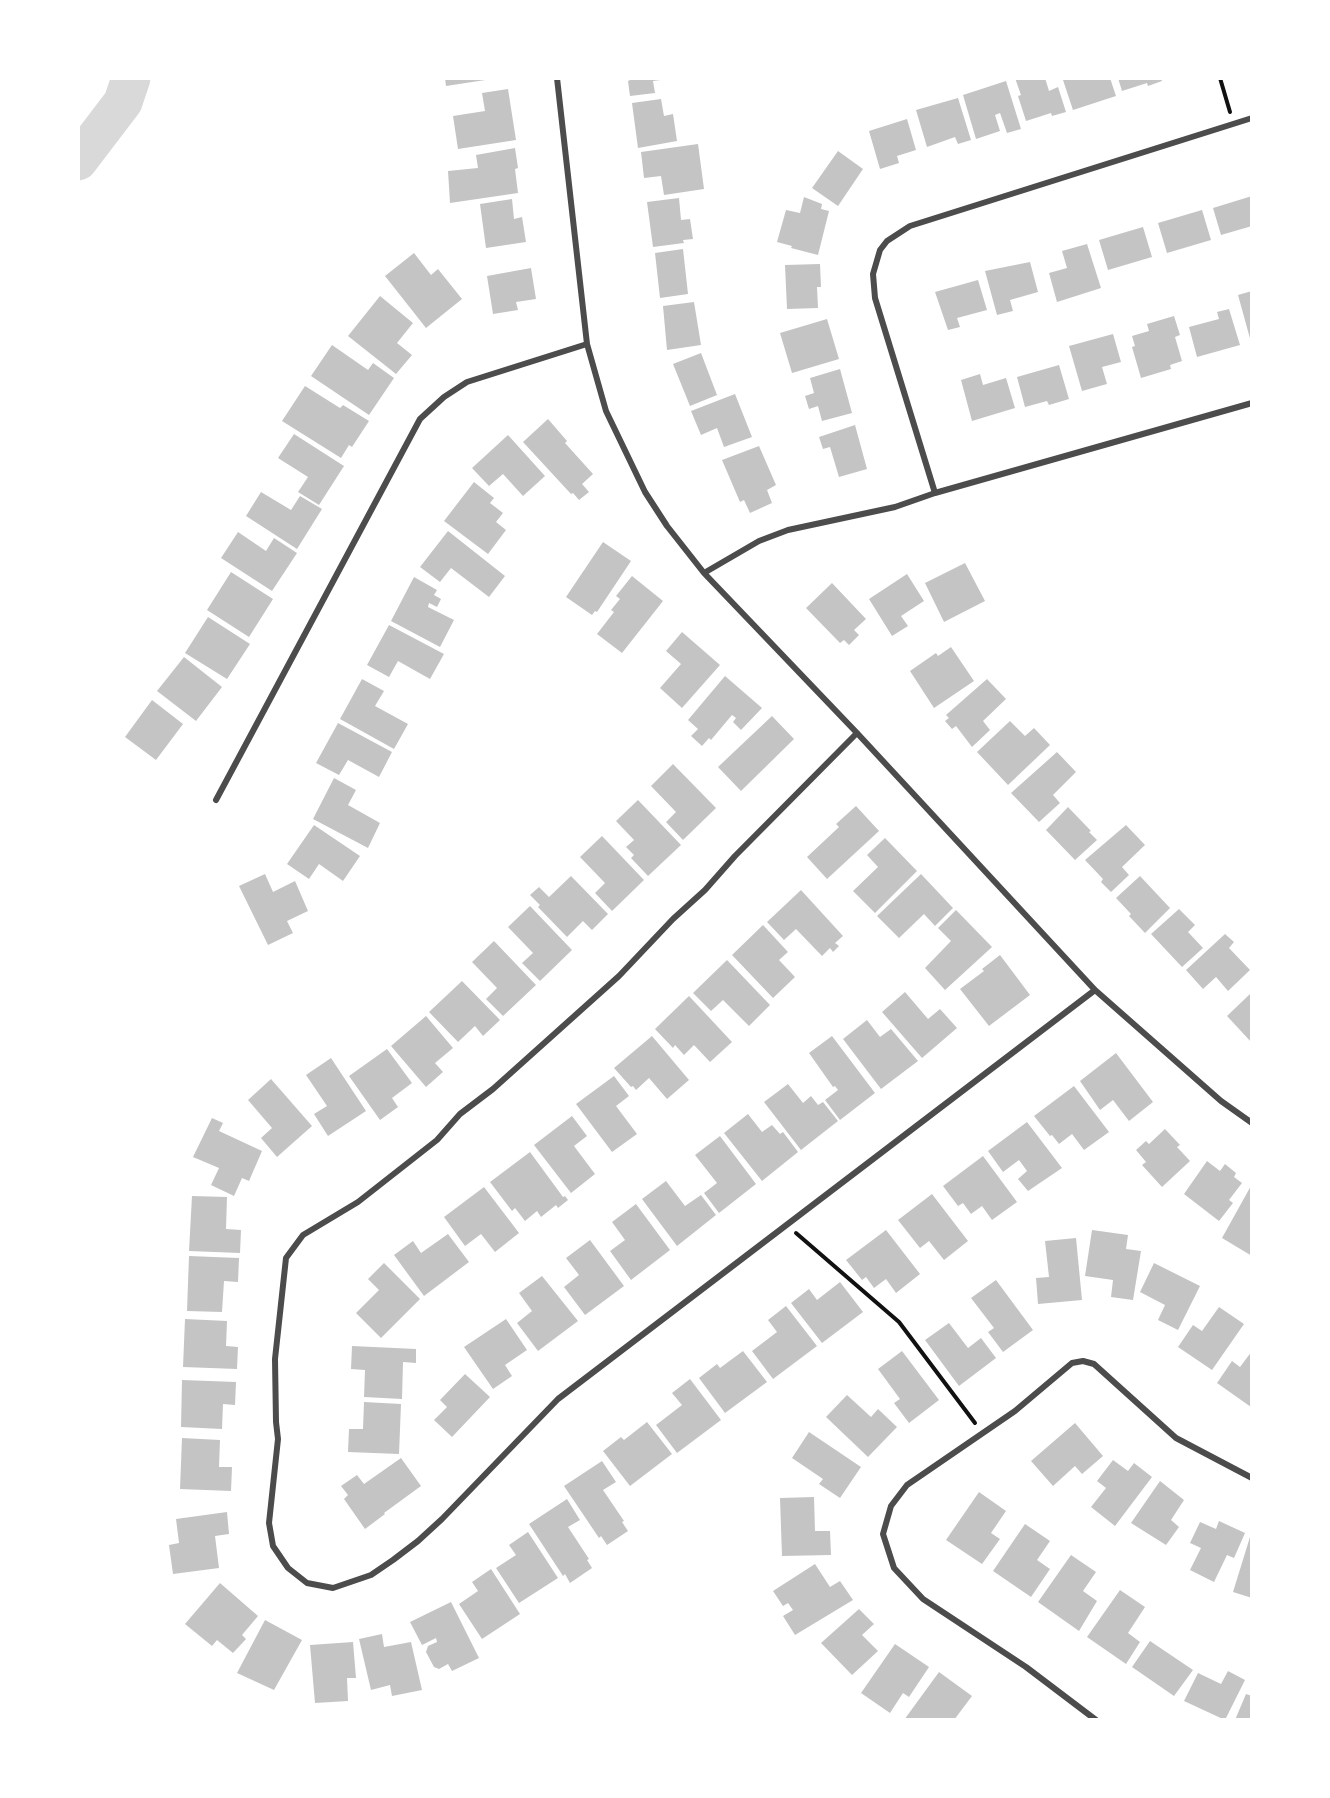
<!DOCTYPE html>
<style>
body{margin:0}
#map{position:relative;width:1330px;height:1798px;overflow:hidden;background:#fff;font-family:"Source Serif 4",serif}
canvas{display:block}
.frame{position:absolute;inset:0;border:80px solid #fff;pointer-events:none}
</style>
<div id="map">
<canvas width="1330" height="1798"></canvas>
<div class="frame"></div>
</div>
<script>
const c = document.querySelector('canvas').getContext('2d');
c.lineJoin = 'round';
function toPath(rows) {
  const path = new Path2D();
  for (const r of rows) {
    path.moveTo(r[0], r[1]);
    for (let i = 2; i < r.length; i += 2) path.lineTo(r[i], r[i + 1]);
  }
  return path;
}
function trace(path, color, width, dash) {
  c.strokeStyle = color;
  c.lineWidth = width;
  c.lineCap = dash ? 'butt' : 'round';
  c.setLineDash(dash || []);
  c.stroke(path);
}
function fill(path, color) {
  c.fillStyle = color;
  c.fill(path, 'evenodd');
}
trace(toPath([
 [78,161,123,102,131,78]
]), '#d9d9d9', 39);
fill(toPath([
 [445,78,492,78,492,79,446,86],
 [630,78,668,78,668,79,653,81,655,93,630,96,628,81,630,80],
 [1015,78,1045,78,1049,91,1058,87,1066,112,1052,116,1051,113,1026,121,1018,96,1021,95],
 [1069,78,1110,78,1116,96,1073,110,1063,80],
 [1118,78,1161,78,1162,81,1148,86,1147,83,1122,91],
 [1006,81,1021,129,1007,133,1000,113,995,115,1000,131,976,139,963,95],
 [508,89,516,140,458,149,453,116,485,111,482,93],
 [958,98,971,140,958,144,955,137,927,147,916,110],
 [661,99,664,116,673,114,677,141,638,148,632,103],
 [907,119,916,150,897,156,899,163,880,169,869,131],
 [698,144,704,189,664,195,661,176,644,178,641,152],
 [515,148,518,168,515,169,518,193,450,203,448,171,478,168,476,155],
 [838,151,863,169,838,206,812,188],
 [1252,196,1252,226,1221,235,1213,208],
 [804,197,822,204,821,209,829,211,818,255,791,248,792,246,777,242,786,210,800,213],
 [679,198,681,220,690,219,693,239,683,240,684,243,653,247,647,202],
 [512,199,514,219,522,217,526,242,486,248,480,204],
 [1202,210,1211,240,1167,253,1158,223],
 [1143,227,1152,257,1108,270,1099,240],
 [1087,244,1101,288,1057,302,1049,273,1067,268,1062,251],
 [683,249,688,294,660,298,655,253],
 [414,253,431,275,438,269,462,299,426,328,385,276],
 [1030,262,1038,292,1010,300,1013,311,997,315,985,271],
 [820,264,821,287,817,287,818,308,787,309,785,265],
 [531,268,536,299,516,302,518,310,493,314,487,276],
 [978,280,987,310,957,318,960,327,948,330,935,292],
 [1252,291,1252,342,1251,342,1238,295],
 [380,296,413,323,397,343,412,355,396,374,348,336],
 [694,302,701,345,667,350,663,306],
 [1229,309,1240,345,1197,357,1189,327,1219,319,1217,312],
 [1174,316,1180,335,1175,337,1182,361,1170,365,1171,369,1141,378,1132,347,1135,346,1132,336,1149,331,1147,324],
 [827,319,839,359,792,373,780,333],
 [1113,334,1121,362,1102,367,1107,384,1082,391,1069,346],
 [332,345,368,370,373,363,394,378,369,415,311,376],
 [701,353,717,395,690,406,673,364],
 [1059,365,1069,399,1049,405,1047,401,1025,407,1017,377],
 [840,369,852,413,822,421,818,406,809,409,805,396,814,393,810,378],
 [980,374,983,385,1006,378,1015,408,972,421,961,380],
 [305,386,340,408,343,405,369,421,352,447,349,445,341,458,282,421],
 [735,394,752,437,724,447,717,428,701,435,691,411],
 [548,419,567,441,565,443,593,474,582,484,589,492,579,500,573,493,571,494,523,442],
 [855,425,867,469,839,477,830,447,823,449,819,437],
 [294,434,344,466,319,505,298,492,308,477,278,458],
 [508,435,545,476,523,496,503,474,489,486,472,468],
 [759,446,776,485,767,490,772,503,750,513,744,500,740,502,722,460],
 [474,482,494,498,490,503,503,513,496,522,506,530,488,554,444,521],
 [261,492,291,510,300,496,322,509,297,549,246,516],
 [448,531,505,576,489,597,451,568,440,582,420,567],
 [238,532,266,551,274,538,297,553,272,591,221,558],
 [603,542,631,561,597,612,595,611,592,615,566,597],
 [965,563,985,601,944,622,925,583],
 [231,572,273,599,249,637,207,610],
 [907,574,924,601,901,616,908,626,892,636,869,599],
 [632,576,663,601,622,653,597,634,614,612,611,610,620,599,616,596],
 [414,577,437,590,434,595,441,599,437,607,429,603,428,607,454,620,440,647,391,621],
 [832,583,866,619,854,630,859,635,849,645,844,640,840,643,806,608],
 [208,617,250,644,227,679,185,653],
 [389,625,444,654,430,679,398,661,389,677,367,665],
 [682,632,720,665,682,708,660,688,681,664,666,651],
 [951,647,974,681,934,708,910,671,936,653,938,656],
 [184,657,222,687,196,721,157,691],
 [725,676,762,708,741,730,733,722,736,718,732,715,711,740,709,738,702,746,691,736,698,729,688,720],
 [362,679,384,691,375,706,408,724,394,749,340,719],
 [987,679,1006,699,983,721,990,730,972,747,956,726,952,729,945,721,949,718,946,715],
 [152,700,183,724,156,760,125,737],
 [772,716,794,739,741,791,718,767],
 [1010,721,1025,736,1034,728,1050,745,1008,785,977,752],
 [338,723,392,752,379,777,348,760,339,775,316,763],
 [1057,752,1076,772,1053,795,1060,803,1039,822,1011,793],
 [673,764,716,808,683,840,666,822,676,812,651,786],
 [334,778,356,790,348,805,380,823,368,848,313,819],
 [638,800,681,845,648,876,631,858,634,855,626,847,634,840,616,821],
 [856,806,879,831,827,879,807,857,839,827,836,824],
 [1068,807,1091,831,1089,832,1097,840,1075,860,1046,830],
 [314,825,360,856,343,881,319,864,309,879,287,864],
 [1126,825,1145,845,1122,867,1129,875,1111,892,1101,882,1103,879,1085,860],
 [602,836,644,880,612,911,595,893,605,883,580,857],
 [885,838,917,871,875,913,853,891,878,867,867,855],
 [265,874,273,892,295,881,308,911,287,921,293,933,268,945,239,886],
 [921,874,953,908,935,926,924,914,899,938,877,916],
 [571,876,608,914,592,930,583,921,567,937,538,907,540,905,530,895,539,887,549,897],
 [1140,876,1170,908,1145,933,1129,916,1131,914,1116,898],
 [801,890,843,936,835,943,839,946,833,952,830,948,822,956,796,929,784,940,767,922],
 [530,906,572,950,540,981,522,963,533,953,508,927],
 [1179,909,1195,925,1188,932,1203,948,1182,967,1151,934],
 [956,910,992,947,945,990,925,968,951,941,938,928],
 [763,925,788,952,779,960,795,977,773,998,732,955],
 [1225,934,1234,942,1229,948,1250,970,1228,991,1216,977,1203,989,1186,970],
 [494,941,536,985,503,1016,486,999,497,988,472,962],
 [1000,955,1030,995,989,1026,960,989,984,971,982,969],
 [727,960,770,1005,749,1026,723,1000,711,1011,693,993],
 [462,981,500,1020,483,1036,475,1026,458,1042,429,1012],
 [905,992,928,1019,940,1009,957,1028,922,1058,882,1012],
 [1250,994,1252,997,1252,1043,1227,1016],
 [689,996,732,1042,710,1062,694,1045,684,1055,675,1045,673,1048,655,1029],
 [426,1016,453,1048,435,1063,443,1072,426,1087,391,1046],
 [867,1020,880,1037,891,1029,918,1061,881,1089,843,1039],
 [652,1036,689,1080,667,1099,649,1078,636,1090,633,1086,631,1087,614,1068],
 [832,1036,875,1093,840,1120,825,1100,838,1090,835,1086,833,1087,809,1053],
 [387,1049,412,1083,392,1098,398,1107,380,1120,349,1076],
 [1116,1053,1153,1102,1129,1121,1113,1100,1100,1110,1080,1081],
 [331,1058,366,1111,328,1136,314,1114,327,1106,306,1075],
 [614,1076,629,1096,616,1106,637,1134,612,1152,576,1104],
 [271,1079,312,1126,277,1157,261,1138,272,1128,248,1100],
 [788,1084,803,1103,811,1096,818,1105,823,1102,838,1121,801,1150,764,1102],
 [1074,1086,1109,1132,1084,1150,1072,1134,1059,1144,1052,1135,1050,1136,1034,1116],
 [748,1114,762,1132,772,1125,780,1134,783,1132,798,1152,762,1181,724,1133],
 [572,1116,587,1136,574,1146,595,1174,571,1193,534,1145],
 [212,1118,223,1123,219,1131,262,1151,249,1181,242,1178,234,1196,211,1185,219,1168,193,1157],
 [1027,1122,1062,1168,1028,1191,1018,1179,1027,1171,1019,1160,1003,1172,988,1151],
 [1165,1129,1180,1145,1177,1147,1190,1161,1162,1187,1142,1165,1146,1162,1136,1150,1146,1141,1149,1144],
 [720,1136,756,1184,719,1213,704,1193,717,1183,695,1155],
 [530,1152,563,1197,565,1196,568,1200,558,1208,556,1205,541,1217,537,1211,525,1221,515,1208,512,1211,490,1182],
 [983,1156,1017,1202,992,1220,982,1206,971,1214,963,1203,958,1206,943,1186],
 [1207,1161,1220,1171,1225,1164,1236,1173,1234,1177,1242,1183,1229,1200,1233,1203,1219,1221,1184,1194],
 [666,1181,685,1206,701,1195,716,1215,677,1246,642,1199],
 [1252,1184,1252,1256,1222,1238],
 [484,1187,519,1233,495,1252,481,1234,465,1246,444,1217],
 [932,1194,968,1241,944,1260,929,1241,920,1248,898,1220],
 [192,1196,227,1197,226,1229,241,1230,240,1253,189,1251],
 [636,1204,670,1250,631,1280,610,1251,625,1240,612,1222],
 [886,1230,920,1274,896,1293,886,1279,874,1288,866,1277,862,1280,846,1260],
 [1092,1230,1128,1235,1126,1249,1141,1251,1133,1300,1111,1297,1113,1280,1085,1276],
 [448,1234,469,1262,424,1296,394,1255,413,1241,421,1253],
 [1076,1238,1082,1300,1038,1304,1036,1278,1049,1277,1045,1241],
 [590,1240,624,1286,585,1315,564,1287,579,1275,566,1258],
 [189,1256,239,1258,238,1282,224,1281,222,1312,187,1311],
 [384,1263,420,1299,381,1338,356,1313,379,1290,368,1279],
 [1154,1263,1200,1286,1178,1330,1158,1320,1165,1305,1140,1292],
 [542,1276,578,1321,538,1351,517,1323,532,1311,519,1293],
 [996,1280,1033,1330,1003,1352,988,1332,994,1328,971,1298],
 [840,1282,863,1312,822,1343,791,1303,809,1289,817,1300],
 [786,1306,817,1346,773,1379,752,1351,777,1332,768,1320],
 [1219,1307,1244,1324,1212,1370,1178,1347,1193,1325,1202,1331],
 [185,1319,227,1321,226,1346,238,1347,237,1369,183,1367],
 [506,1319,527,1350,505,1365,512,1376,493,1389,464,1347],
 [949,1323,968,1348,981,1338,996,1358,959,1386,925,1340],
 [352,1346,416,1349,416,1363,403,1362,402,1399,364,1397,365,1370,351,1369],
 [743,1351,767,1382,725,1413,699,1378,717,1364,720,1368],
 [902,1351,939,1400,909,1423,894,1403,900,1399,878,1369],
 [1252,1351,1252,1405,1251,1407,1217,1383,1232,1361,1240,1367],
 [465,1374,490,1397,452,1437,434,1420,447,1407,440,1400],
 [690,1379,721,1420,677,1453,656,1425,682,1405,672,1393],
 [182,1380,236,1382,235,1405,223,1404,222,1429,181,1427],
 [847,1395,871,1417,878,1409,897,1427,868,1457,826,1417],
 [364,1402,401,1404,399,1454,348,1452,349,1429,363,1429],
 [647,1422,672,1454,630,1486,603,1451,621,1437,624,1440],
 [1075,1423,1103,1456,1082,1474,1075,1466,1053,1486,1031,1461],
 [809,1432,861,1467,840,1498,819,1484,823,1479,792,1458],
 [182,1438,220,1440,219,1467,232,1467,231,1491,180,1489],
 [401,1458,421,1486,384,1513,385,1514,365,1529,344,1499,348,1495,341,1486,357,1475,364,1484],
 [1113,1460,1128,1471,1134,1463,1152,1477,1115,1526,1091,1507,1106,1488,1097,1481],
 [602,1461,616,1482,603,1490,624,1521,622,1522,628,1531,607,1545,601,1536,599,1538,564,1486],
 [1160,1481,1184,1500,1171,1520,1179,1527,1166,1545,1131,1523],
 [979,1492,1006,1511,991,1533,1000,1539,982,1564,946,1540],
 [814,1497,815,1531,830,1531,831,1555,782,1556,780,1498],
 [567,1499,580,1520,568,1527,589,1559,587,1560,592,1568,570,1583,565,1574,563,1576,529,1524],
 [227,1512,229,1534,215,1536,219,1568,173,1574,169,1545,179,1543,176,1519],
 [1219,1521,1245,1533,1234,1558,1227,1555,1214,1582,1190,1570,1201,1548,1190,1543,1200,1522,1216,1529],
 [1025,1524,1050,1541,1037,1560,1050,1569,1031,1597,993,1571],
 [528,1532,558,1578,519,1603,496,1568,516,1555,509,1545],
 [1250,1537,1252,1538,1252,1598,1233,1592],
 [1071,1555,1096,1572,1083,1591,1097,1601,1079,1631,1038,1602],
 [815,1564,830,1587,840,1581,853,1600,795,1635,783,1616,793,1610,788,1603,783,1606,773,1591],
 [491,1569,520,1614,482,1639,459,1604,478,1591,472,1582],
 [220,1583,258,1616,242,1635,246,1639,233,1653,217,1640,212,1646,185,1624],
 [1120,1590,1145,1607,1128,1633,1140,1642,1126,1664,1087,1637],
 [451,1602,479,1658,452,1671,448,1664,439,1669,434,1667,426,1652,428,1646,437,1642,436,1638,422,1645,410,1622],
 [859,1609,874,1624,862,1635,878,1651,852,1675,821,1643],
 [265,1620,302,1640,274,1690,237,1673],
 [382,1634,384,1647,411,1642,422,1690,392,1696,390,1685,371,1690,359,1639],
 [1150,1641,1193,1670,1174,1696,1132,1667],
 [353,1642,356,1678,347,1678,348,1701,315,1703,310,1645],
 [895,1644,929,1667,909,1697,903,1693,890,1713,861,1693],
 [1228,1671,1245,1680,1225,1720,1184,1701,1198,1673,1221,1684],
 [939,1672,972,1696,954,1720,904,1720],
 [1246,1694,1252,1696,1252,1720,1235,1720]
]), '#c4c4c4');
trace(toPath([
 [1220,78,1230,112],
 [796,1233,899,1322,975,1423]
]), '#111', 4);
trace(toPath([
 [557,78,587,344,606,411,645,492,667,526,704,573,857,733,1095,990,1221,1101,1252,1123],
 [935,493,875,298,873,274,880,250,887,241,910,226,1252,118],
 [704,573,759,541,788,530,895,507,935,493,1252,403],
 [857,733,735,856,705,890,673,919,619,976,493,1089,460,1114,437,1140,358,1202,303,1235,286,1258,275,1359,276,1422,278,1439,269,1523,273,1546,288,1568,307,1583,333,1588,371,1575,393,1560,418,1541,442,1519,558,1399,1095,990],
 [216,800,420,419,444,397,467,382,587,344],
 [1096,1720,1026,1667,923,1599,894,1568,883,1534,891,1506,907,1485,1015,1411,1072,1363,1083,1361,1094,1364,1176,1438,1252,1478]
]), '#4c4c4c', 6);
</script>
